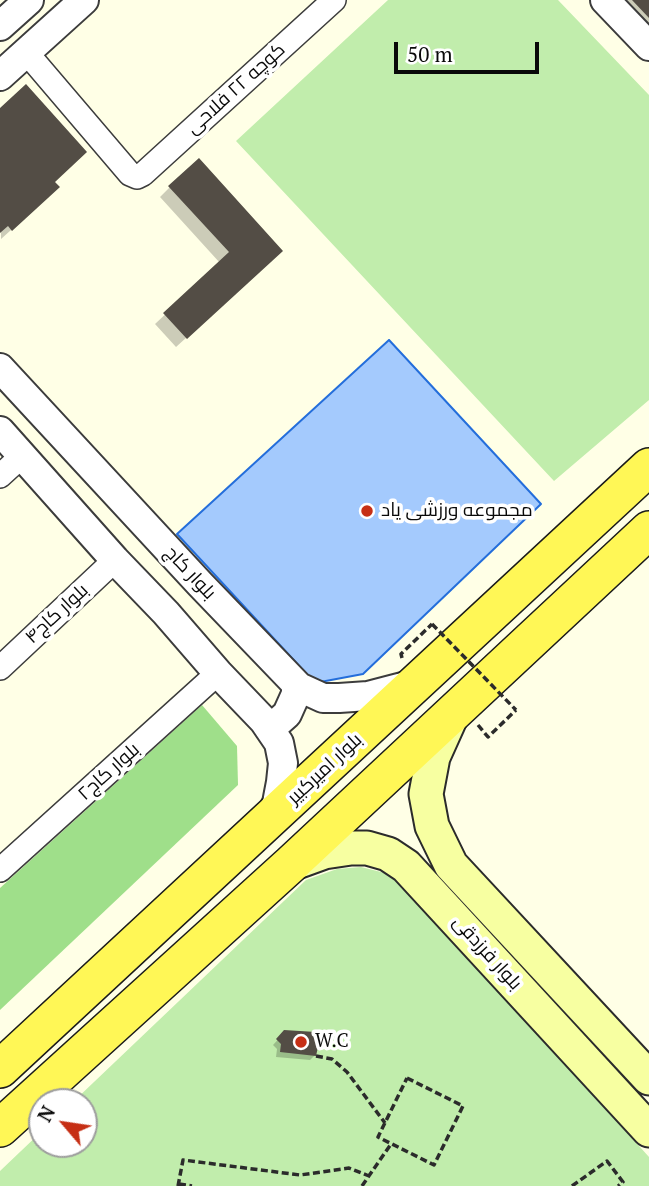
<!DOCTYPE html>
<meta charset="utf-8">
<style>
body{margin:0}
#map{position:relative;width:649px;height:1186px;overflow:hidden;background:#ffffe6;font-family:"PT Serif",serif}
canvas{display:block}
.north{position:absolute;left:28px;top:1088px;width:70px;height:70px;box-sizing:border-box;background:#fff;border:2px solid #9d9d9d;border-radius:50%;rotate:299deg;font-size:19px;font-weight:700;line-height:28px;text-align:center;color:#090909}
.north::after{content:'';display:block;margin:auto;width:24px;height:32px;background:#c62f15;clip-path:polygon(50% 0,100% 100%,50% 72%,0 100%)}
.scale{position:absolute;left:394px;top:42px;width:145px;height:32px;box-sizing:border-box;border:4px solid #090909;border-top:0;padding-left:9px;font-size:21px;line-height:24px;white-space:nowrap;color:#090909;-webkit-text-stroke:5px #fff;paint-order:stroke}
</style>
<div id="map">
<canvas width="649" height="1186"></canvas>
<div class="north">N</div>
<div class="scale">50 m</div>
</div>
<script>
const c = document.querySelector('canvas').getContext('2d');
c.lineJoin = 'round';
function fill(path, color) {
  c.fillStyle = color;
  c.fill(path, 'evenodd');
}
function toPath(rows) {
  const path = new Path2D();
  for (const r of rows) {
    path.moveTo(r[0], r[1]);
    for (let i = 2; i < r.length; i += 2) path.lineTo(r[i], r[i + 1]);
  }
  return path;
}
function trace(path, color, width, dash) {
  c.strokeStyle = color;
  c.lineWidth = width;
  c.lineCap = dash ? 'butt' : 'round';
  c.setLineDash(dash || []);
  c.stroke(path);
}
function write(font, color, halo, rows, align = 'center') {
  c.font = font + ' "PT Serif",Cairo,serif';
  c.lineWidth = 7;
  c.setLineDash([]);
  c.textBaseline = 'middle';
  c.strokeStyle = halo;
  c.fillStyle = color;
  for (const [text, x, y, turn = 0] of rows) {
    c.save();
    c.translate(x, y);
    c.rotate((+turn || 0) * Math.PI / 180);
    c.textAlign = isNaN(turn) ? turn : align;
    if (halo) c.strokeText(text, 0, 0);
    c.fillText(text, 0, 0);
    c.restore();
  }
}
fill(toPath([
 [388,0,558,0,649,95,649,400,554,481,236,141],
 [361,867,385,873,400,880,649,1157,649,1186,0,1186,0,1171,42,1131,42,1144,84,1144,84,1102,73,1102,306,880,337,869]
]), '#c1edac');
fill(toPath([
 [202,705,237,746,238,785,0,1010,0,888]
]), '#9fdf8a');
const water = toPath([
 [389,340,541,504,363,674,315,683,177,534,389,340]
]);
fill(water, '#a4cafd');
trace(water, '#246edb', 2);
fill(toPath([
 [626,0,649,0,649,28,624,1],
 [0,110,53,182,48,197,1,239],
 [170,187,271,261,176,347,155,324,220,263,160,197],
 [285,1032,315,1055,310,1060,276,1057,277,1049,273,1045]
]), '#0003');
fill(toPath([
 [632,0,649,0,649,18],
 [26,84,87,152,55,182,60,187,12,231,8,226,0,233,0,108],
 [199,158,283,251,187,339,163,313,229,252,168,186],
 [284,1030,316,1032,325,1040,318,1047,316,1056,280,1052,281,1044,276,1039]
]), '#534d45');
const minor = toPath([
 [26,52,130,174,137,177,143,174,334,0],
 [0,476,23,455],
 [0,668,115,560],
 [0,870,218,673]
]);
const tertiary = toPath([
 [605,0,649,46],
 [0,26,29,0],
 [0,76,84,0],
 [0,368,200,584,299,687,323,698,339,698,368,696,414,684],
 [0,431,115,560,166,613,218,673,264,721,279,743,283,763,281,782,277,803,269,819],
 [264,721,271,724,278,722,287,714,296,694,296,684]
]);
const secondary = toPath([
 [451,717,433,757,426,794,432,826,451,865,649,1078],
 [291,864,324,852,351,848,367,848,388,854,406,866,649,1130]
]);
const primary = toPath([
 [0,1069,649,467],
 [0,1128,291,864,649,530]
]);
trace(minor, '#3c3c3c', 26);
trace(tertiary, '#3c3c3c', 32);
trace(secondary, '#2b2b2b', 37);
trace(primary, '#1a1a1a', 40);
trace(toPath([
 [402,658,401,654,432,624],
 [478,725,488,737,516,710],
 [316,1056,332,1059,347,1072,385,1123],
 [407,1078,463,1106,434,1165,378,1137,407,1078],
 [179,1184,192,1186],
 [178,1186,183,1160,300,1175,349,1168,369,1176],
 [362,1186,391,1144],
 [572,1186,607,1161,623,1182,618,1186]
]), '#2b2b2b', 3.5, [7, 3.5]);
trace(minor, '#fff', 23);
trace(tertiary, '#fff', 28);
trace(secondary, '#f7ffa1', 33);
trace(primary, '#fff756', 37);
trace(toPath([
 [432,624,516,710]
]), '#2b2b2b', 3.5, [7, 3.5]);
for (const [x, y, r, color] of [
 [367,511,7,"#c62f15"],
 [301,1042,7,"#c62f15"]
]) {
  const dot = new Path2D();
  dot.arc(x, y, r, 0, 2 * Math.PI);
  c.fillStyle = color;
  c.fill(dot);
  trace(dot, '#fff', 2.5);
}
write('19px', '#090909', '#fff', [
 ["کوچه ۲۲ فلاحی",236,89,-42],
 ["بلوار کاج",190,573,47],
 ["بلوار کاج۴",57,614,-43],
 ["بلوار امیرکبیر",325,769,-43],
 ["بلوار کاج۲",109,772,-42],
 ["بلوار فرزدقی",487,953,48]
]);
write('19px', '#090909', '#fff', [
 ["مجموعه ورزشی یاد",381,511],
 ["W.C",315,1042]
], 'left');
</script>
